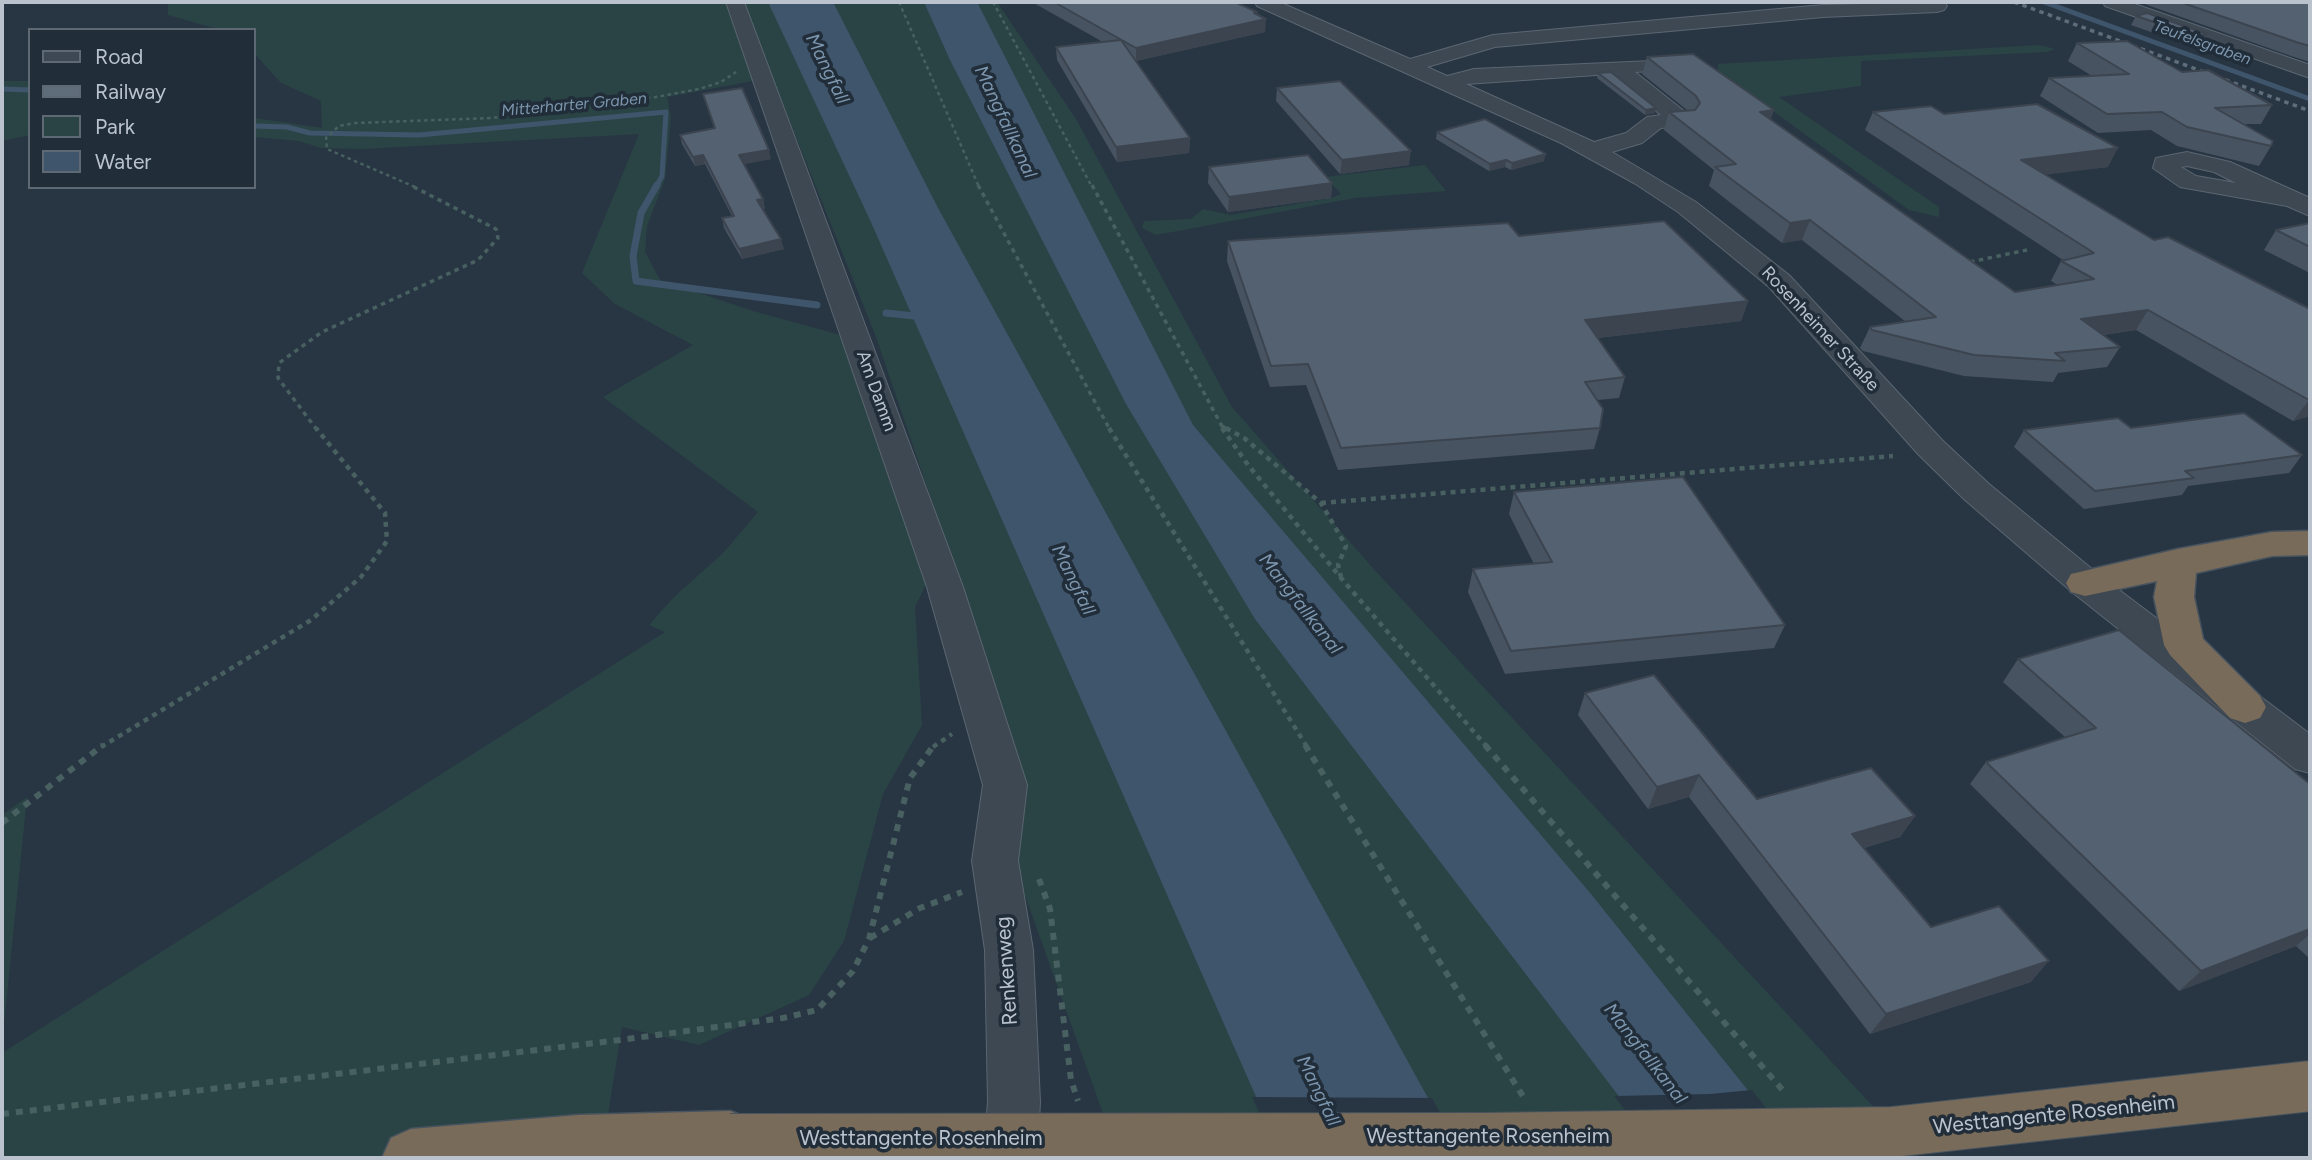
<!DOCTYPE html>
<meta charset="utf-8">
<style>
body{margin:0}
#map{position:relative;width:2312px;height:1160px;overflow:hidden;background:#283644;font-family:Figtree,sans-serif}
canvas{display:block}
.frame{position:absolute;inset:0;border:4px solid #bac3cd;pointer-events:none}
.legend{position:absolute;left:28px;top:28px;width:228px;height:161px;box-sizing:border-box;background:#212d39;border:2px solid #5e6974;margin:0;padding:9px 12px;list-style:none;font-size:21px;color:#bac3cd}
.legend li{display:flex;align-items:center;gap:14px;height:35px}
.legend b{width:35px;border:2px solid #5e6974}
</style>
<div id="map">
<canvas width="2312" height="1160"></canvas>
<div class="frame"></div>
<ul class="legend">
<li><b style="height:9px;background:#3d4853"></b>Road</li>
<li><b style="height:9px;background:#5f6c7a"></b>Railway</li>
<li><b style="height:19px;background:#2a4445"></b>Park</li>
<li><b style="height:19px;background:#3f556c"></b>Water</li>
</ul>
</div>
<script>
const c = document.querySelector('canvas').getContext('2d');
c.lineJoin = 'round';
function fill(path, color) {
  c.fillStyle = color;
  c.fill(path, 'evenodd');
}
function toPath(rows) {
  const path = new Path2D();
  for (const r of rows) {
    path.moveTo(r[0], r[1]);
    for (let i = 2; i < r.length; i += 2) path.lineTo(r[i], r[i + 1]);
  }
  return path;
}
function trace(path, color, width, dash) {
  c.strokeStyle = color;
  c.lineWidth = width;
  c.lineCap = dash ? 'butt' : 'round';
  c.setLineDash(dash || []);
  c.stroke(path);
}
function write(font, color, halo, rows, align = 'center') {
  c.font = font + ' Figtree,sans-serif';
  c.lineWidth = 7;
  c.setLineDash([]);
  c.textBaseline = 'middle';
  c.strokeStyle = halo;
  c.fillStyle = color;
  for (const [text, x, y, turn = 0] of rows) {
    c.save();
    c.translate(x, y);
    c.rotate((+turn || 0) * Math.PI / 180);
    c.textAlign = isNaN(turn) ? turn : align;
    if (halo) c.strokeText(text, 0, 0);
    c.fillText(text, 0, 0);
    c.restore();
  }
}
fill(toPath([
 [168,2,725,2,753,81,667,97,671,117,665,179,647,226,645,252,660,280,753,311,844,336,932,572,915,607,922,725,883,794,844,941,809,995,699,1045,622,1027,601,1158,2,1158,2,1053,665,632,649,625,673,598,723,553,758,512,603,397,693,345,615,304,582,273,639,134,362,149,321,148,299,141,254,137,254,118,322,128,321,101,281,83,254,53,254,30,221,30,168,15],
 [742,2,997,2,1076,119,1232,407,1371,566,1921,1158,1119,1158,984,781,1000,701,876,337],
 [2039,45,2055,49,2047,52,1861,61,1861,86,1779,97,1939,207,1939,217,1909,210,1718,71,1718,64],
 [2,81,30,81,30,135,2,141],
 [1425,165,1446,191,1355,198,1156,235,1142,228,1144,221,1191,219,1203,209,1231,215,1331,198,1341,194,1325,177],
 [27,797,2,1044,2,815]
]), '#2a4445');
fill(toPath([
 [768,2,833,2,938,208,1461,1158,1283,1158,870,220],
 [924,2,977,2,1193,425,1591,894,1802,1158,1666,1158,1255,619,1126,404,950,60]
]), '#3f556c');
fill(toPath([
 [1752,1090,1805,1158,1662,1158,1614,1096,1710,1094],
 [1252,1097,1432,1098,1464,1157,1279,1158]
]), '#283644');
trace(toPath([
 [2044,2,2310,99],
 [2,89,30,90],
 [254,126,287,127,310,133,419,135,666,112,662,176,656,187]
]), '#3f556c', 5);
trace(toPath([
 [657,185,641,213,633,256,636,281,817,305],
 [886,313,924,317]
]), '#3f556c', 7);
const minor = toPath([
 [726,2,744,2,963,587,1027,785,1018,861,1033,950,1040,1102,1037,1158,983,1158,988,1102,985,950,972,861,983,785,927,587,726,2],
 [1255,2,1279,2,1410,59,1493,35,1823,5,1944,2,1947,6,1944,10,1937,12,1823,17,1495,47,1427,67,1447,76,1474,69,1696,59,1699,63,1696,67,1689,69,1635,72,1689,115,1692,120,1689,125,1661,128,1642,143,1612,152,1696,202,1789,275,1942,440,1989,484,2098,574,2310,734,2310,773,2295,769,2072,592,1965,500,1918,454,1769,287,1678,212,1634,183,1561,143,1257,6,1255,2],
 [1611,74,1661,115,1647,117,1626,133,1594,142,1466,84,1611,74],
 [2103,2,2129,2,2310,65,2310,78,2105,6,2103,2],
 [2187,152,2230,162,2310,198,2310,216,2287,206,2180,187,2153,168,2156,158,2187,152],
 [2187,166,2214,172,2236,183,2196,176,2181,167,2187,166]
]);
const highway = toPath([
 [2310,531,2310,555,2272,556,2196,573,2194,597,2203,639,2260,696,2266,707,2260,718,2245,723,2230,718,2170,655,2164,645,2154,597,2157,581,2085,596,2071,592,2066,583,2071,574,2178,549,2272,532,2310,531],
 [730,1111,750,1119,758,1139,750,1158,382,1158,391,1138,411,1129,579,1115,730,1111]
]);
trace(minor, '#5b6671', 2);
trace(highway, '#47535e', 3);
trace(toPath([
 [899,2,979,187],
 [993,2,1092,187],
 [415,187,327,149,326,138,339,126,355,123,491,118,656,97,699,89,721,82,736,72]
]), '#496061', 2.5, [3.5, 3.5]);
trace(toPath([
 [978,185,1110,430],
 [1092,185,1224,430],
 [1970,262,2027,250],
 [1222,426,1229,430],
 [317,430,278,378,279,363,322,332,478,260,498,238,496,229,410,185]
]), '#496061', 3.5, [4.5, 4.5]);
trace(toPath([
 [1109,428,1307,747],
 [1222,428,1248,465,1341,578,1487,747],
 [1226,428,1244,438,1321,503,1346,546,1338,565,1341,577],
 [1321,503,1893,456],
 [101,747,311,620,361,577,387,541,385,513,316,428],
 [933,747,952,734]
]), '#496061', 4.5, [5, 5]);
trace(toPath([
 [1305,745,1524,1098],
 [1485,745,1786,1094],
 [2,823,103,745],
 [1039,879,1050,909,1071,1080,1078,1101],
 [870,938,920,908,962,892],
 [2,1114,620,1040,783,1018,817,1010,853,971,869,939,910,778,934,745]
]), '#496061', 6, [7, 7]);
fill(minor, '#3d4853');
fill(highway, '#796b5a');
trace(toPath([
 [2014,2,2310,111]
]), '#5f6c7a', 3.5, [4.5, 4.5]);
const highwayBridge = toPath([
 [730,1139,1485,1138,1892,1132,2310,1086]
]);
trace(highwayBridge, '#47535e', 52, []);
trace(highwayBridge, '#796b5a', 50);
fill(toPath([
 [1032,2,1235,2,1257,15,1265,32,1136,61,1190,138,1189,153,1117,162,1057,60,1056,47,1103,42],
 [2139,2,2310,2,2310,62,2291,56],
 [2136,16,2207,34,2202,43,2191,46,2131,25],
 [2077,43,2182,72,2272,105,2261,124,2245,124,2271,146,2259,166,2177,146,2151,130,2098,133,2040,96,2049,78,2092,76,2068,61],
 [1647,57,1771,120,2015,292,2058,285,2051,281,2061,261,2063,260,1865,130,1873,112,1944,114,2108,167,2045,174,2154,240,2310,309,2310,416,2293,421,2136,330,2103,335,2120,347,2107,367,2058,373,2053,382,1964,376,1863,351,1860,348,1870,327,1906,322,1802,240,1782,243,1709,186,1714,170,1664,130,1669,112,1687,110,1642,74],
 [1598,73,1655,113,1645,115,1597,78],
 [1277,88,1409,165,1340,174,1276,101],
 [703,94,771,159,743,164,763,199,765,209,762,209,784,249,742,259,724,228,722,218,732,216,705,164,695,166,682,144,680,135,714,128],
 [1437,132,1544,161,1511,170,1505,167,1489,171,1436,139],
 [1209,167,1332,183,1331,198,1228,212,1208,183],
 [2310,223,2310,273,2264,250,2276,230],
 [1519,236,1748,301,1741,321,1598,338,1625,377,1619,398,1598,400,1600,428,1594,449,1338,470,1306,385,1270,387,1227,261,1228,241],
 [2131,428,2302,455,2289,473,2188,486,2182,495,2084,509,2014,447,2024,430],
 [1514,492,1785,625,1774,648,1505,674,1468,592,1473,569,1534,564,1509,514],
 [2018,659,2310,784,2310,959,2296,946,2179,991,1970,784,1986,762,2065,737,2003,682],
 [1585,693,1757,799,1915,816,1900,837,1864,848,1931,927,2031,982,1870,1034,1689,797,1648,809,1578,715]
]), '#485361');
fill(toPath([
 [1257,12,1257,21,1266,19,1265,32,1136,61,1136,48],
 [2207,34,2202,43,2191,46,2196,36],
 [1656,108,1655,113,1645,115,1646,110],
 [1774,110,1768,128,1760,112],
 [1190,138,1189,153,1117,162,1116,147],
 [2118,148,2108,167,2012,179,2021,160],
 [769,150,771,159,741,165,739,155],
 [1411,151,1409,165,1340,174,1342,160],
 [1546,154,1544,161,1511,170,1512,163],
 [703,155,705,164,695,166,693,157],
 [1506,160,1505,167,1489,171,1490,164],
 [1332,183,1331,198,1228,212,1229,197],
 [763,199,765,209,759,210,757,200],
 [1810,220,1802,240,1782,243,1790,223],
 [781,239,784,249,742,259,739,249],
 [1748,301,1741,321,1580,340,1585,320],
 [2148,310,2136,330,2069,340,2081,319],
 [2309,400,2310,400,2310,416,2293,421],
 [1699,775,1689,797,1648,809,1657,787],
 [1915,816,1900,837,1838,855,1852,834],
 [2310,929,2310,934,2296,946,2179,991,2201,971],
 [2049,961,2031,982,1870,1034,1886,1014]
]), '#3b444f');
const building = toPath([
 [1054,2,1235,2,1257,12,1254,13,1266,19,1136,48,1054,2],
 [2180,2,2310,2,2310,46,2299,43,2180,2],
 [2147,13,2207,34,2196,36,2136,16,2147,13],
 [1121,40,1190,138,1116,147,1056,47,1121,40],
 [2127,41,2182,72,2208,70,2272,105,2215,108,2273,141,2271,146,2187,127,2162,112,2107,114,2049,78,2129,74,2077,43,2127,41],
 [1693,54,1774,110,1760,112,2015,292,2094,279,2061,261,2094,253,1873,112,1931,106,1944,114,2037,104,2118,148,2021,160,2154,240,2168,237,2310,309,2310,400,2309,400,2148,310,2081,319,2120,347,2055,353,2065,361,1974,355,1872,330,1870,327,1936,317,1810,220,1790,223,1715,167,1736,164,1669,112,1695,110,1700,103,1696,96,1647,57,1693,54],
 [1611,72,1656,108,1646,110,1598,73,1611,72],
 [1340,81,1411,151,1342,160,1277,88,1340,81],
 [742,88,769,150,739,155,763,199,757,200,781,239,739,249,722,218,734,216,703,155,693,157,680,135,715,128,703,94,742,88],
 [1485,119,1546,154,1512,163,1506,160,1490,164,1437,132,1485,119],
 [1308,155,1332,183,1229,197,1209,167,1308,155],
 [1664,221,1748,301,1585,320,1625,377,1585,382,1603,409,1600,428,1341,448,1308,364,1271,366,1228,241,1508,223,1519,236,1664,221],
 [2310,223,2310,247,2276,230,2310,223],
 [2244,413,2302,455,2185,471,2194,478,2095,491,2024,430,2118,418,2131,428,2244,413],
 [1683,477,1785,625,1511,651,1473,569,1552,562,1514,492,1683,477],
 [2119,630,2310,784,2310,929,2201,971,1986,762,2096,728,2018,659,2119,630],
 [1654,675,1757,799,1871,768,1915,816,1852,834,1931,927,1999,906,2049,961,1886,1014,1699,775,1657,787,1585,693,1654,675]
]);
fill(building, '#546171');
trace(building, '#3b444f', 2);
write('italic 16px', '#7c96ae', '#212d39', [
 ["Teufelsgraben",2202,43,20],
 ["Mitterharter Graben",574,105,-5]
]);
write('18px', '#bac3cd', '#212d39', [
 ["Rosenheimer Straße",1820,329,47],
 ["Am Damm",876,391,70]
]);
write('italic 19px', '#7c96ae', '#212d39', [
 ["Mangfall",827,69,64],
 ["Mangfallkanal",1005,122,65],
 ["Mangfall",1073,580,64],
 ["Mangfallkanal",1300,604,52],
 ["Mangfallkanal",1645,1054,52],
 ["Mangfall",1318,1091,64]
]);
write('21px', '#bac3cd', '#212d39', [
 ["Renkenweg",1007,971,-94],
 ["Westtangente Rosenheim",2054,1115,-6],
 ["Westtangente Rosenheim",1488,1137],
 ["Westtangente Rosenheim",921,1139]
]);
</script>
